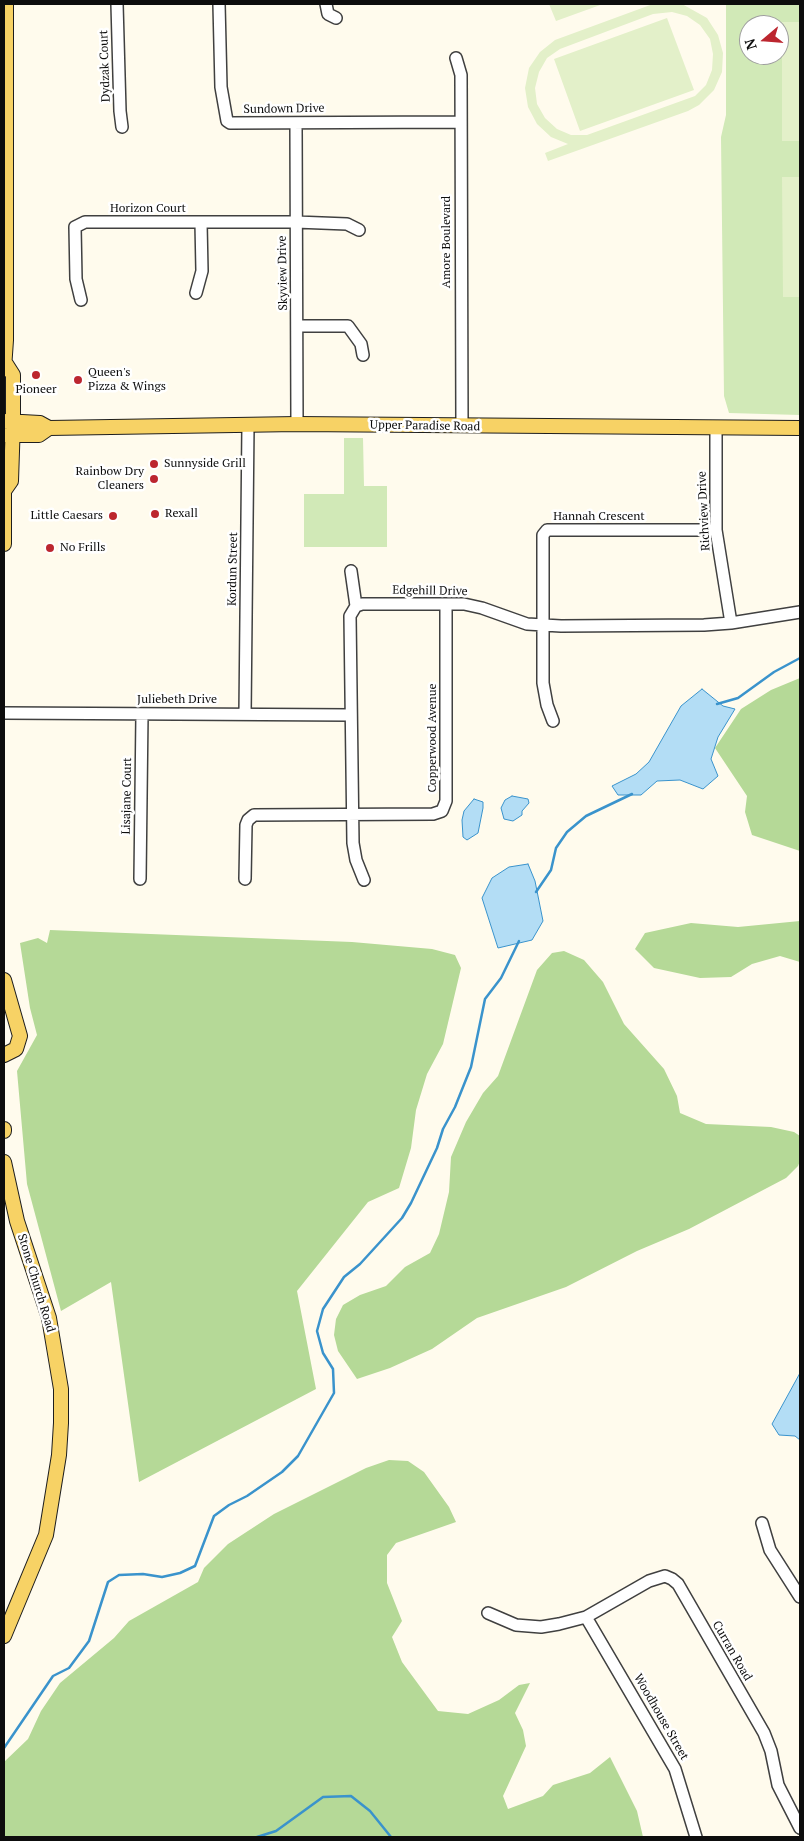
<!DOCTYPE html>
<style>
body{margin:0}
#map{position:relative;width:804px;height:1841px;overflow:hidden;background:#fffbed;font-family:"PT Serif",serif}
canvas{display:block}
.frame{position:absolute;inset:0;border:5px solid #0d0d0d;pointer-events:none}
.north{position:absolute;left:739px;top:15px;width:50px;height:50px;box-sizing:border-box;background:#fff;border:1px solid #9e9e9e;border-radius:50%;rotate:252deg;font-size:14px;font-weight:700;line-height:20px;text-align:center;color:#0d0d0d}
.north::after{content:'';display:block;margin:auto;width:18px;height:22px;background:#bc262f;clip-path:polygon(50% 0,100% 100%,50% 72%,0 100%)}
</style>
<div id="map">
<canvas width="804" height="1841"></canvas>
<div class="frame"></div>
<div class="north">N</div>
</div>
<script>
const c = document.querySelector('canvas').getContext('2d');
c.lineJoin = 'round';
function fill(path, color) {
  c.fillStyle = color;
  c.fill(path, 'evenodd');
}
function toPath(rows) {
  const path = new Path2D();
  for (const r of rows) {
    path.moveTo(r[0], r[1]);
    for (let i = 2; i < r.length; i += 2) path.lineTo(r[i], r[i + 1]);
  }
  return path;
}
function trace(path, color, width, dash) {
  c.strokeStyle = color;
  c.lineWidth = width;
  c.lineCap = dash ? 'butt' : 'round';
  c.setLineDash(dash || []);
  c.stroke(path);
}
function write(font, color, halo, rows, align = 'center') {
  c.font = font + ' "PT Serif",serif';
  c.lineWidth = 5;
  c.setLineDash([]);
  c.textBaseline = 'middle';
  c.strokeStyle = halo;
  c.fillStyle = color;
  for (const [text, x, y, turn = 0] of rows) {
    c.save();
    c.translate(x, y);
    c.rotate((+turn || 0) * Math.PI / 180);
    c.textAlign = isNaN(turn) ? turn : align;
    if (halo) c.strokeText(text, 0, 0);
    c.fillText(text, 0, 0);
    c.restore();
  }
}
fill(toPath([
 [726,4,800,4,800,415,729,413,724,396,721,137,726,115],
 [749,25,779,25,779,55,749,55],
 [344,438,363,438,364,486,387,486,387,547,304,547,304,494,344,494]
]), '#d1e9b7');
fill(toPath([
 [800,678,800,851,752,835,745,812,747,796,715,748,741,709,771,690],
 [800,921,800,962,780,956,752,964,731,977,700,978,654,968,635,949,645,933,691,923,738,927],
 [50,930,352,942,432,949,455,955,461,968,443,1044,427,1074,416,1110,411,1148,399,1188,368,1202,297,1291,316,1389,139,1482,111,1282,61,1311,27,1184,17,1071,37,1035,30,1008,20,943,38,938,47,943],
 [564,951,584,960,603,982,624,1024,664,1069,677,1096,680,1113,706,1124,771,1127,794,1132,800,1136,800,1161,798,1166,786,1178,689,1229,637,1251,566,1287,477,1318,432,1349,390,1368,357,1379,338,1351,334,1335,336,1319,343,1305,360,1295,386,1286,405,1267,430,1253,439,1234,449,1192,451,1157,466,1122,483,1093,498,1076,537,970,552,953],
 [389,1460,408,1461,424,1472,449,1507,456,1522,396,1543,387,1555,387,1583,402,1621,392,1637,402,1662,438,1711,468,1714,499,1700,519,1685,530,1683,515,1713,523,1730,526,1746,503,1796,508,1809,543,1796,553,1785,590,1773,610,1757,637,1811,643,1837,4,1837,4,1762,28,1739,41,1711,60,1683,114,1638,129,1621,198,1582,204,1568,228,1544,274,1514,366,1468]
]), '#b5d997');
fill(toPath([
 [549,4,603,4,556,21],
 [653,4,682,4,707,18,718,35,723,53,722,72,714,90,699,105,688,111,548,161,545,153,568,144,551,137,537,124,528,107,525,88,529,68,540,52,555,40],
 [672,12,687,16,700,25,710,39,713,54,712,70,706,85,695,96,587,135,571,135,557,129,545,118,537,104,535,88,539,72,547,58,560,49,653,14],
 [667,18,694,90,580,131,554,59],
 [782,22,800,22,800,141,782,141],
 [800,177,800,297,783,297,782,177]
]), '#e3f0c9');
const water = toPath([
 [702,689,723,706,735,709,718,737,711,759,718,776,703,789,680,780,657,781,641,795,618,795,612,786,636,774,649,762,681,706,702,689],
 [512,796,528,799,529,803,522,811,522,815,513,821,504,819,501,808,505,800,512,796],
 [474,799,483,802,483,808,478,833,467,840,463,837,462,820,464,811,474,799],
 [528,864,535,881,543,921,532,940,498,948,482,898,492,878,509,867,528,864],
 [800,1373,800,1440,795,1436,779,1435,772,1424,800,1373]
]);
fill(water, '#b3ddf5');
trace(water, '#3a93cc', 1);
trace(toPath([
 [717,704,738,698,774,672,800,658],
 [536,892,551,870,556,848,567,832,586,816,632,794],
 [4,1748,53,1676,69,1668,89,1641,108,1582,119,1575,143,1574,162,1577,180,1573,195,1566,214,1516,229,1505,247,1496,282,1472,298,1456,334,1393,333,1369,323,1353,317,1331,323,1309,344,1277,360,1264,402,1218,411,1203,437,1148,443,1129,455,1107,471,1067,485,999,501,978,519,941],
 [257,1837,276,1831,323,1797,351,1796,370,1811,391,1837]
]), '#3a93cc', 2.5);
const minor = toPath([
 [117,4,120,111,122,127],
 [219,4,221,87,227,121,230,123,460,122],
 [326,4,328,14,336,18],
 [456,58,461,75,462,426],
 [296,123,297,424],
 [196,293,202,271,201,223],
 [81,300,76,279,75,227,85,222,296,222,347,224,359,230],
 [298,326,348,326,361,344,363,355],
 [716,427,716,530,731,623],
 [351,571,356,606],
 [4,713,350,715],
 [245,714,248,425],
 [553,721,547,705,543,683,543,535,547,530,716,530],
 [140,879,142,714],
 [245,879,246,825,248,820,254,815,433,814,442,811,446,801,446,604],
 [364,880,356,860,353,843,350,616,356,606,362,604,464,604,482,608,527,624,561,626,704,625,731,623,800,612],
 [762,1523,770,1550,800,1597],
 [488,1613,516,1625,541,1627,559,1624,586,1617,649,1581,665,1576,672,1579,678,1584,764,1733,771,1751,778,1785,800,1828],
 [586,1617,675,1769,696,1837]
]);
const major = toPath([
 [4,369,6,340,6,4],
 [4,421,40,423,49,428,297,424,800,428],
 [4,435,39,435,49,428],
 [4,490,4,544],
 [4,491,11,481,13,421,13,375,6,364],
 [4,980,20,1036,16,1049,4,1055],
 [4,1129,4,1131],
 [4,1162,17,1221,49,1318,61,1389,61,1423,59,1455,46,1535,4,1636]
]);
trace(minor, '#404040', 14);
trace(major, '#1e1e1e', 16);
trace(minor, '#fff', 11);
trace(major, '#f7d265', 14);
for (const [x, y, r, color] of [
 [36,375,5,"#bc262f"],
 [78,380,5,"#bc262f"],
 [154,464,5,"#bc262f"],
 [154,479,5,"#bc262f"],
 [155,514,5,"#bc262f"],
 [113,516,5,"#bc262f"],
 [50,548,5,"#bc262f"]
]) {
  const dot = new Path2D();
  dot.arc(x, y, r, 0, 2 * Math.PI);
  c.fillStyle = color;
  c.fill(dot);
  trace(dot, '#fff', 2);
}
write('12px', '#0d0d0d', '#fff', [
 ["Dydzak Court",105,66,-92],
 ["Sundown Drive",284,109,-1],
 ["Horizon Court",148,209],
 ["Amore Boulevard",447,242,-90],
 ["Skyview Drive",283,273,-91],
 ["Upper Paradise Road",425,426,1],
 ["Richview Drive",704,511,-93],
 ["Hannah Crescent",599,517],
 ["Kordun Street",233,569,-89],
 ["Edgehill Drive",430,591,1],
 ["Juliebeth Drive",177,700],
 ["Copperwood Avenue",433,738,-90],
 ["Lisajane Court",127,796,-89],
 ["Stone Church Road",36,1283,73],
 ["Curran Road",732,1651,60],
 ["Woodhouse Street",661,1717,60]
]);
write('12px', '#0d0d0d', '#fff', [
 ["Queen's",88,373],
 ["Pizza & Wings",88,387],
 ["Pioneer",36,390,"center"],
 ["Sunnyside Grill",164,464],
 ["Rainbow Dry",144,472,"right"],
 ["Cleaners",144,486,"right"],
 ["Rexall",165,514],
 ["Little Caesars",103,516,"right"],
 ["No Frills",60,548]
], 'left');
</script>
